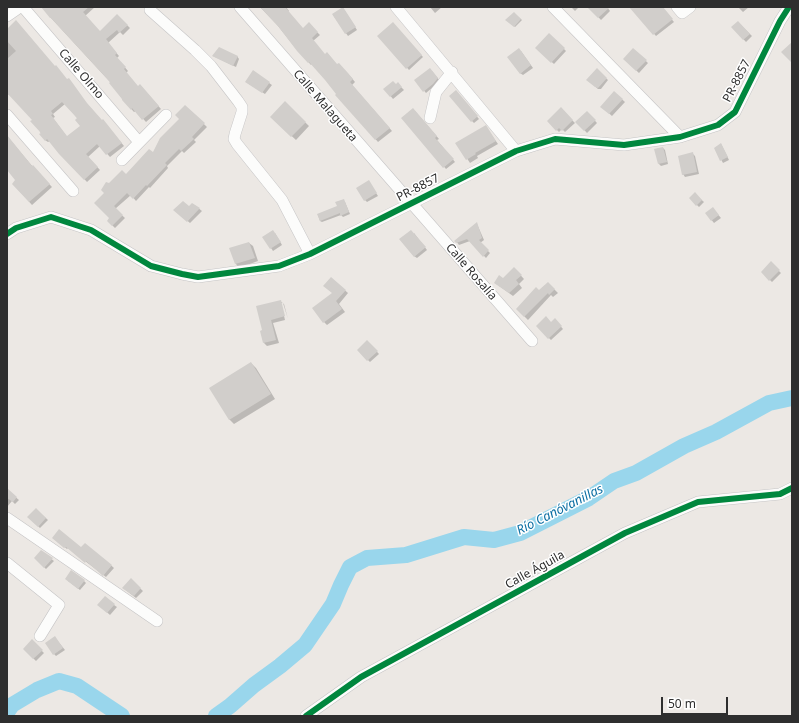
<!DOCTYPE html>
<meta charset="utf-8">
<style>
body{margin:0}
#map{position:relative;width:799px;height:723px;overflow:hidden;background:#ece8e4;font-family:"Noto Sans",sans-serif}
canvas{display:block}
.frame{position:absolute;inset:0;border:8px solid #2e2e2e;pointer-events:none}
.scale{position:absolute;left:661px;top:697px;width:67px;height:18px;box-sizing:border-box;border:2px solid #2e2e2e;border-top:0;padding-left:5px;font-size:12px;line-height:14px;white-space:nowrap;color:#2e2e2e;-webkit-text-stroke:3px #fff;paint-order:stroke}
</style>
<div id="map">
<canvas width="799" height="723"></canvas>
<div class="frame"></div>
<div class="scale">50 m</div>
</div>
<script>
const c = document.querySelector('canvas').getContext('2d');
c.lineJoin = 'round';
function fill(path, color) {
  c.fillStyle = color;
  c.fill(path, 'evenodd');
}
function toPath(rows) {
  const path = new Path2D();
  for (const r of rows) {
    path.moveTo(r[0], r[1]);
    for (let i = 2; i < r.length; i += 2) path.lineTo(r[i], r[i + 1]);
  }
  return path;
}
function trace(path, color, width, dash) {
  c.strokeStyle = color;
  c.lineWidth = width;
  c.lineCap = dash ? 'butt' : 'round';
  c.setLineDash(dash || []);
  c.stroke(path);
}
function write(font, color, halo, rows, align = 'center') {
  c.font = font + ' "Noto Sans",sans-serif';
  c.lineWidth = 3;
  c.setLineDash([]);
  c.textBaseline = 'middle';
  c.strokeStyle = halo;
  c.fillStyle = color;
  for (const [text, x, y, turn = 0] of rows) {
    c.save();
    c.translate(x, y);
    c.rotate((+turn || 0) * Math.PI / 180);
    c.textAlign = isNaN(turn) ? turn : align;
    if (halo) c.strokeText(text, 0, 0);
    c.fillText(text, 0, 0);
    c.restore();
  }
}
fill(toPath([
 [42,7,95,7,85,16,100,32,117,15,130,28,123,35,120,32,108,43,119,56,117,58,128,71,126,73,138,87,140,85,161,109,146,122,136,111,134,112,123,100,111,83,51,18],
 [260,7,286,7,289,11,288,12,303,29,309,24,320,35,313,41,325,55,351,77,355,82,352,85,392,131,378,142,337,95,338,94,312,64,311,65,297,50,278,26],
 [430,7,442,7,435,13],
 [571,7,579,7,575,11],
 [589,7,607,7,610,11,601,20],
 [630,7,661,7,674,22,656,36],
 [738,7,749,7,743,12],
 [345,11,357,30,348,36,333,15],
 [514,13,522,20,515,27,507,20],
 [738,22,752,36,746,42,732,27],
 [393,24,423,57,409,70,379,36],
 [7,30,89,106,102,121,105,123,124,146,110,157,100,146,88,157,100,170,87,182,60,153,50,141,48,142,45,140,33,120,9,94,8,95,7,94],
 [65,104,78,119,81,126,67,137,53,118,55,117,53,114],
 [549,34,566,51,554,64,536,48],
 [633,49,648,63,639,73,624,59],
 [521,51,533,68,523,75,520,73],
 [213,56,237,56,239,59,236,67],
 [597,70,608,80,601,89,598,89,588,80],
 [432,71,440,81,426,93,415,80],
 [253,72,272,85,265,94,249,84],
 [396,85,400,86,404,90,393,99,385,89],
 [614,92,625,102,612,116,602,107],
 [458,94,479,119,474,123,472,121],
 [285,103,309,126,296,140,271,117],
 [185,106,207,127,194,140,196,142,184,153,182,151,167,166,168,168,150,188,149,187,136,201,131,195,115,209,125,218,115,228,108,221,111,218,106,193,109,184,127,175,153,153,181,119],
 [561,109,575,123,565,132,562,129,559,132,548,121],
 [415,111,439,139,437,140,455,162,446,169,402,118],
 [587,112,597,123,587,133,577,122],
 [488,130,498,144,477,156,478,158,470,163,457,143],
 [7,136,33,167,52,187,32,205,13,184,17,181,7,169],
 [721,144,729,160,723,163,715,148],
 [663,148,665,150,668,164,661,166,659,164,656,149],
 [692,153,695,156,699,174,685,177,683,174],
 [369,182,378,196,367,202,365,200],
 [695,194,704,202,699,207,690,198],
 [345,202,350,214,343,217,341,215,322,222,320,221,318,215,338,207],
 [193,204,202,211,190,223,177,212,189,207],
 [715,211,721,218,714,223,706,213],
 [477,224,484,240,480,243,490,253,486,258,470,241,459,245,456,241],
 [275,233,282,245,273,251,271,248],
 [414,233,427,250,417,258,414,256],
 [249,243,253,246,258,261,239,268,236,264,231,249],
 [771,263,781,273,772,282,762,272],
 [514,268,524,279,519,284,522,288,513,296,495,283,503,279],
 [331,278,348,293,339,304,345,312,327,325,324,322,333,294],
 [548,283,558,293,553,297,551,295,528,320,517,309],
 [280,301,284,304,288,319,283,303,281,303,285,320,273,323,279,343,267,346,264,343,264,331],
 [555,320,563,329,551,340,537,326,551,323],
 [367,341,379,354,370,362,358,350],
 [251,363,256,368,275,399,234,424,229,419],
 [7,490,19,500,15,504,12,501,7,507],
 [36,509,48,520,40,528,28,517],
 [56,540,81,548,104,559,114,568,106,577,68,548,67,549],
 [41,551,54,561,46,569,35,558],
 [131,580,143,591,136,598,123,588],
 [68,581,84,581,86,583,80,590],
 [114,605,117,607,110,615,101,607],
 [57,640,65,650,56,656,54,654],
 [32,641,44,653,36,661,24,649]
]), '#0003');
trace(toPath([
 [7,712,12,705,37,690,59,681,77,686,122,716],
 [216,716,230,706,254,685,280,666,305,645,333,604,341,585,350,567,367,558,406,555,464,537,494,540,520,533,589,498,614,481,636,473,684,446,716,432,769,403,792,398]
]), '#99d6ec', 16);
fill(toPath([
 [41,7,89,7,83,12,100,31,117,14,128,25,119,33,117,30,106,39,117,53,115,55,126,67,124,69,138,86,140,84,159,106,142,120,132,108,131,110,122,100,122,99,109,83,110,82,51,18,50,18],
 [260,7,285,7,303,28,309,22,318,32,312,38,325,54,327,52,337,64,339,63,348,73,353,79,350,82,390,128,375,140,335,95,336,94,325,80,309,62,308,63,297,51,278,26],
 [343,7,356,27,345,34,332,14],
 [587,7,610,7,598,18],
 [629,7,663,7,673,19,653,35],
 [514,12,521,19,514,27,505,20],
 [16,20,55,66,56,65,67,79,69,78,87,103,102,120,103,119,122,143,106,155,97,144,86,154,98,167,84,180,59,154,47,139,45,141,39,134,41,133,30,121,32,120,7,93,7,59,16,51,7,41,7,29],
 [62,102,77,118,75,120,80,126,67,136,51,115,53,114,51,111],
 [738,21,750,34,743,40,731,27],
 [393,22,422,55,406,69,377,36],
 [549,33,565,48,551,63,535,48],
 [792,42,792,63,781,52],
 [219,47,238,56,233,66,212,56],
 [519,48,531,65,520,74,507,57],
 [633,48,647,60,636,71,623,59],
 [430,68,438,78,433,84,423,92,414,80],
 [597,68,607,78,598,88,595,87,586,80],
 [253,70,270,82,262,93,245,82],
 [393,81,396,84,398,82,402,87,390,97,383,89],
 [456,90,478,116,471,122,449,96],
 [614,91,623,99,609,114,600,107],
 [285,101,306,122,291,137,270,117],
 [185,105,205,123,192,137,194,139,181,151,179,149,165,163,167,165,147,186,146,185,133,199,127,193,114,206,123,215,112,226,107,221,109,218,94,203,104,193,101,190,106,182,109,183,122,170,126,174,149,149,153,152,160,138,179,119,175,115],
 [561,107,573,120,562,131,559,128,556,131,547,121],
 [413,108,437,136,435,138,454,159,443,168,401,118],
 [587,111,596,120,584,131,575,122],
 [486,125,496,141,475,153,476,154,466,160,455,143],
 [7,135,32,166,33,165,50,184,29,202,12,184,15,180,7,170],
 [721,143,728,157,720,161,714,148],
 [663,147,667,162,658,164,654,149],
 [693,152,697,172,682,175,678,156],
 [369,180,377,193,364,201,356,188],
 [695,192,702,200,696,206,689,198],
 [344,199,349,212,340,216,340,213,320,221,317,214,337,206,335,202],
 [183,201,189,206,192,203,200,208,187,222,173,210],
 [713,207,719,215,711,221,705,213],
 [477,222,482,238,479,240,489,250,483,257,467,239,456,243,454,241],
 [273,230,281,242,270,249,262,237],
 [411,230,426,247,414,257,399,239],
 [249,242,255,258,235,264,229,248],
 [771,261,780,270,769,281,761,272],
 [514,267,522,275,516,280,519,284,509,293,494,283,499,275,503,278],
 [331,277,346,290,336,301,342,309,323,323,312,308,332,293,323,286],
 [548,282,555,289,549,295,548,293,524,317,516,309,536,287,539,290],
 [281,300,285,316,271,320,276,340,263,343,260,331,262,330,256,306],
 [546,316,551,322,555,318,562,326,548,339,536,326],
 [367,340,378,351,367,361,357,350],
 [251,362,271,394,229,420,209,388],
 [7,488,17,497,13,502,7,498],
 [36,508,46,518,38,527,27,517],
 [59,529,81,547,85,543,112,565,103,576,86,561,85,563,66,547,64,548,52,538],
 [41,550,53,558,44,568,34,558],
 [71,570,85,580,78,589,65,579],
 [131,578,141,588,134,596,122,588],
 [105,596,115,604,107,613,97,605],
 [55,636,63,648,53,655,45,643],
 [32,639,43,650,33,659,23,649]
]), '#d1cecb');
const minor = toPath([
 [23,7,139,142],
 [240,7,532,341],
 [396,7,516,151],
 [553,7,680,137],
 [677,7,682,13,690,7],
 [150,10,195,50,211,66,238,101,242,107,242,112,235,134,234,139,237,144,282,200,310,254],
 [7,16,20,7],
 [7,115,73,191],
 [430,118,436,92,452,72],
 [122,160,166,115],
 [7,234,16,228,51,217,91,230,151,266,182,274,198,277,279,266,310,254,516,151,555,139,624,145,680,137,718,125,735,112,780,21,789,7],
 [7,518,157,621],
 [7,563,59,605,40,636],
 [306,716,361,677,625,533,698,502,780,494,792,488]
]);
trace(minor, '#c5c4c5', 12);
trace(minor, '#fcfcfb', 11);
trace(toPath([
 [7,234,16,228,51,217,91,230,151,266,182,274,198,277,279,266,310,254,516,151,555,139,624,145,680,137,718,125,735,112,780,21,789,7],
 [306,716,361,677,625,533,698,502,780,494,792,488]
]), '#00873e', 6);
write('12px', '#2e2e2e', '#fff', [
 ["Calle Olmo",81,74,49],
 ["PR-8857",737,81,-63],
 ["Calle Malagueta",325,106,49],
 ["PR-8857",418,188,-27],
 ["Calle Rosalía",471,272,49],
 ["Calle Águila",535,570,-29]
]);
write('italic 13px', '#0d6fa3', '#fff', [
 ["Río Canóvanillas",560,510,-27]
]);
</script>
